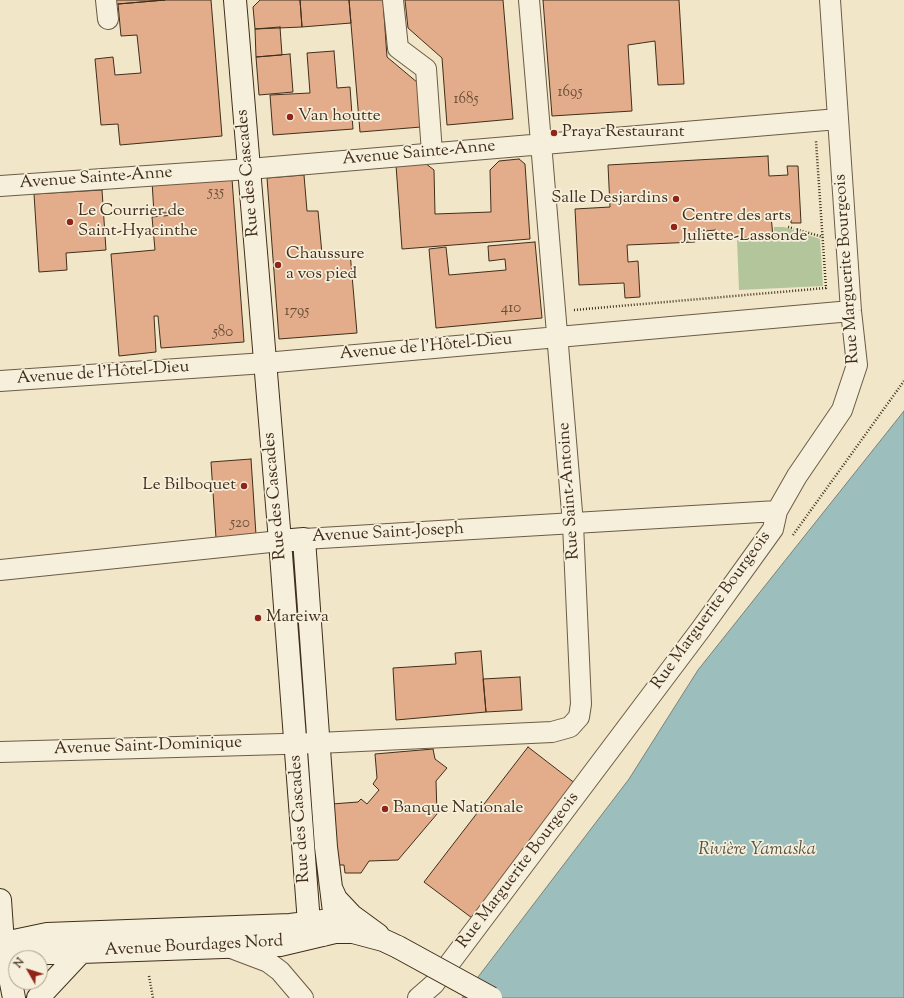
<!DOCTYPE html>
<meta charset="utf-8">
<style>
body{margin:0}
#map{position:relative;width:904px;height:998px;overflow:hidden;background:#f1e6c8;font-family:"Sorts Mill Goudy",serif}
canvas{display:block}
.north{position:absolute;left:8px;top:950px;width:40px;height:40px;box-sizing:border-box;background:#f6efdb;border:1px solid #ada28e;border-radius:50%;rotate:309deg;font-size:11px;font-weight:700;line-height:16px;text-align:center;color:#402e1a}
.north::after{content:'';display:block;margin:auto;width:14px;height:18px;background:#8f2418;clip-path:polygon(50% 0,100% 100%,50% 72%,0 100%)}
</style>
<div id="map">
<canvas width="904" height="998"></canvas>
<div class="north">N</div>
</div>
<script>
const c = document.querySelector('canvas').getContext('2d');
c.lineJoin = 'round';
function fill(path, color) {
  c.fillStyle = color;
  c.fill(path, 'evenodd');
}
function toPath(rows) {
  const path = new Path2D();
  for (const r of rows) {
    path.moveTo(r[0], r[1]);
    for (let i = 2; i < r.length; i += 2) path.lineTo(r[i], r[i + 1]);
  }
  return path;
}
function trace(path, color, width, dash) {
  c.strokeStyle = color;
  c.lineWidth = width;
  c.lineCap = dash ? 'butt' : 'round';
  c.setLineDash(dash || []);
  c.stroke(path);
}
function write(font, color, halo, rows, align = 'center') {
  c.font = font + ' "Sorts Mill Goudy",serif';
  c.lineWidth = 3.5;
  c.setLineDash([]);
  c.textBaseline = 'middle';
  c.strokeStyle = halo;
  c.fillStyle = color;
  for (const [text, x, y, turn = 0] of rows) {
    c.save();
    c.translate(x, y);
    c.rotate((+turn || 0) * Math.PI / 180);
    c.textAlign = isNaN(turn) ? turn : align;
    if (halo) c.strokeText(text, 0, 0);
    c.fillText(text, 0, 0);
    c.restore();
  }
}
fill(toPath([
 [774,227,784,227,820,239,823,286,739,290,737,240,774,238]
]), '#b3c69b');
const water = toPath([
 [904,411,904,998,462,998,629,779,698,670,904,411]
]);
fill(water, '#9cbebc');
trace(water, '#77847b', 1);
const building = toPath([
 [109,0,165,0,118,4,109,3,109,0],
 [165,0,211,0,222,136,120,145,118,124,101,125,95,59,113,57,115,75,141,73,137,35,121,36,118,4,165,0],
 [260,0,300,0,302,27,255,29,253,7,260,0],
 [300,0,349,0,351,23,302,27,300,0],
 [349,0,383,0,387,57,418,83,421,127,360,132,349,0],
 [405,0,503,0,513,119,447,125,442,58,408,28,405,0],
 [543,0,679,0,684,84,658,85,655,41,628,45,632,111,552,116,543,0],
 [280,27,282,55,256,57,255,29,280,27],
 [334,51,337,88,350,87,353,129,273,135,270,95,310,93,307,53,334,51],
 [290,54,293,92,259,95,256,57,290,54],
 [768,156,769,176,788,175,787,166,798,166,801,223,791,223,791,215,771,216,773,236,716,239,716,230,694,232,695,242,627,245,628,262,638,261,640,297,625,298,624,283,579,285,575,209,610,207,608,165,768,156],
 [519,159,525,164,530,239,402,249,396,165,425,163,434,170,435,214,491,212,490,170,499,161,519,159],
 [304,175,307,211,318,211,322,254,350,252,357,333,279,339,267,178,304,175],
 [232,179,244,342,161,348,158,316,154,316,156,352,119,356,111,254,155,250,152,217,185,214,185,211,154,214,152,181,232,179],
 [102,190,106,250,66,253,67,270,39,272,34,194,102,190],
 [535,242,542,318,436,328,429,249,446,247,449,275,506,270,505,259,489,261,488,246,535,242],
 [251,459,256,535,216,538,211,462,251,459],
 [481,651,486,712,396,720,393,668,456,664,455,653,481,651],
 [520,677,522,710,486,712,483,679,520,677],
 [528,747,576,784,472,918,424,882,528,747],
 [433,749,435,759,447,768,436,781,437,814,398,860,369,861,361,873,345,873,344,865,337,865,332,804,358,802,361,799,367,804,379,790,373,784,377,778,375,754,433,749]
]);
fill(building, '#e3ad8c');
trace(building, '#402e1a', 1);
const street = toPath([
 [106,0,108,19],
 [393,0,398,48,426,69,432,153],
 [0,186,249,169,838,119],
 [0,381,265,363,851,311],
 [304,539,777,511],
 [0,570,280,541],
 [0,752,318,743,552,732,570,727,579,717,581,704,573,524,529,0],
 [231,948,268,962,280,971,303,998],
 [418,998,434,984,701,629,773,529,777,511,797,476,842,410,857,365,851,311,830,0]
]);
const secondary = toPath([
 [235,0,280,541,309,923,323,935,335,920,326,847,304,539,280,541],
 [332,890,336,899,352,916,378,935],
 [0,900,3,943,14,998],
 [9,942,47,934,290,925,323,921],
 [3,943,46,953,81,952,280,945,335,932,353,932,383,940,398,947],
 [38,998,81,952]
]);
trace(street, '#6c5c46', 22);
trace(secondary, '#402e1a', 24);
trace(toPath([
 [788,227,823,237],
 [574,310,826,288,816,141],
 [793,535,904,381],
 [149,976,153,998]
]), '#402e1a', 2.5, [1, 2]);
trace(street, '#f6efdb', 20);
trace(secondary, '#f6efdb', 22);
const secondaryBridge = toPath([
 [398,947,491,998]
]);
trace(secondaryBridge, '#402e1a', 24, []);
trace(secondaryBridge, '#f6efdb', 22);
for (const [x, y, r, color] of [
 [290,117,4,"#8f2418"],
 [554,133,4,"#8f2418"],
 [676,199,4,"#8f2418"],
 [70,222,4,"#8f2418"],
 [674,227,4,"#8f2418"],
 [278,265,4,"#8f2418"],
 [244,486,4,"#8f2418"],
 [258,618,4,"#8f2418"],
 [385,809,4,"#8f2418"]
]) {
  const dot = new Path2D();
  dot.arc(x, y, r, 0, 2 * Math.PI);
  c.fillStyle = color;
  c.fill(dot);
  trace(dot, '#f6efdb', 1.5);
}
write('15px', '#694e36', null, [
 ["1695",570,93],
 ["1685",466,100],
 ["535",216,193],
 ["410",511,309],
 ["1795",297,312],
 ["580",223,333],
 ["520",240,524]
]);
write('17px', '#402e1a', '#f6efdb', [
 ["Van houtte",298,117],
 ["Praya Restaurant",562,133],
 ["Salle Desjardins",668,199,"right"],
 ["Le Courrier de",78,212],
 ["Saint-Hyacinthe",78,232],
 ["Centre des arts",682,217],
 ["Juliette-Lassonde",682,237],
 ["Chaussure",286,255],
 ["a vos pied",286,275],
 ["Le Bilboquet",236,486,"right"],
 ["Mareiwa",266,618],
 ["Banque Nationale",393,809]
], 'left');
write('17px', '#402e1a', '#f6efdb', [
 ["Avenue Sainte-Anne",419,154,-5],
 ["Rue des Cascades",249,173,-95],
 ["Avenue Sainte-Anne",96,179,-4],
 ["Rue Marguerite Bourgeois",848,269,-94],
 ["Avenue de l'Hôtel-Dieu",426,348,-5],
 ["Avenue de l'Hôtel-Dieu",103,374,-4],
 ["Rue Saint-Antoine",570,491,-94],
 ["Rue des Cascades",276,496,-95],
 ["Avenue Saint-Joseph",388,534,-3],
 ["Rue Marguerite Bourgeois",712,611,-54],
 ["Avenue Saint-Dominique",148,747,-2],
 ["Rue des Cascades",301,819,-94],
 ["Rue Marguerite Bourgeois",519,871,-53],
 ["Avenue Bourdages Nord",194,947,-3]
]);
write('italic 18px', '#575242', '#f6efdb', [
 ["Rivière Yamaska",757,851]
]);
</script>
